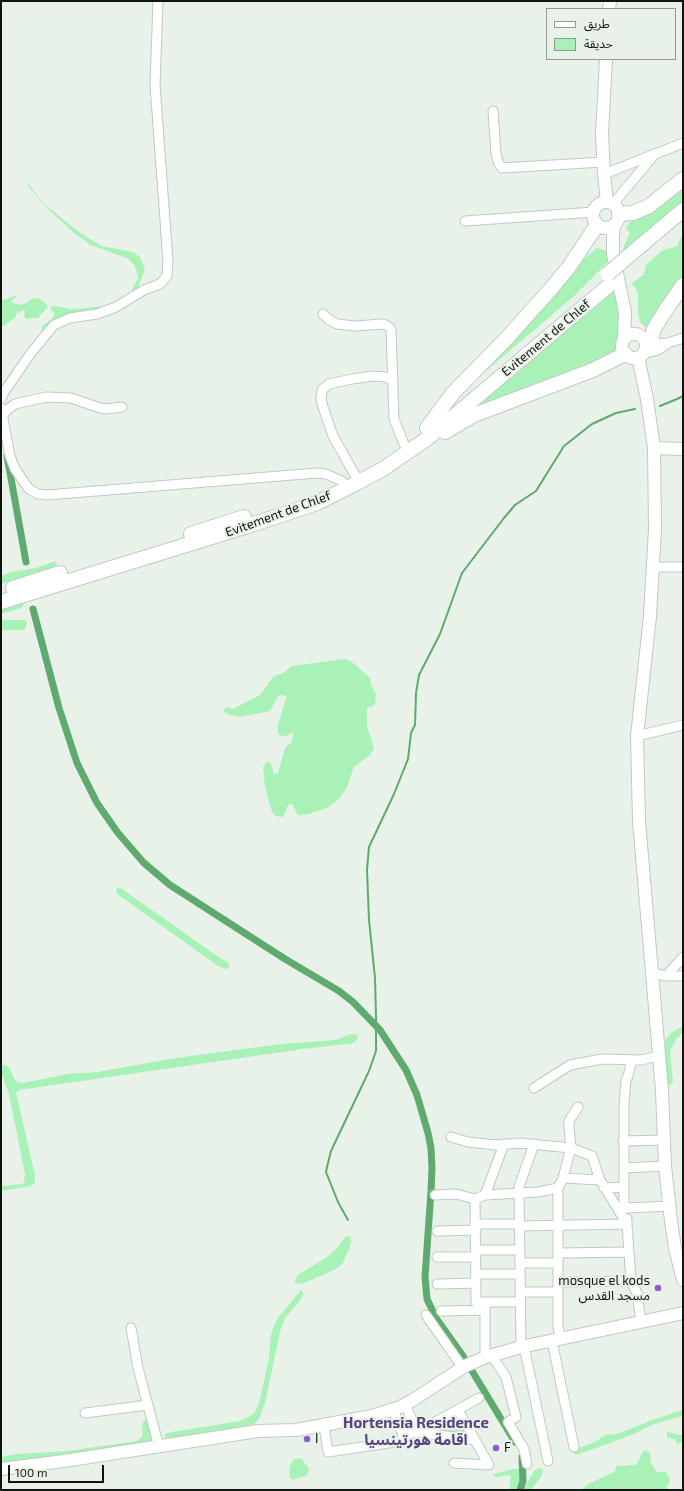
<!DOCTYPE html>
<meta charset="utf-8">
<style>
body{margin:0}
#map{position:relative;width:684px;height:1491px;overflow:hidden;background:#e8f2e9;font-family:"Exo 2","Noto Sans Arabic",sans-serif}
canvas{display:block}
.frame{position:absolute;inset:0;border:2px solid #111512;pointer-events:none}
.legend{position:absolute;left:546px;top:8px;width:130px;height:52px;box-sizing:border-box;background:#e8f2e9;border:1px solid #929a93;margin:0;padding:5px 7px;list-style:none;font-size:12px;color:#111512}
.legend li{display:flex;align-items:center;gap:8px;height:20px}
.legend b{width:20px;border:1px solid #929a93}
.scale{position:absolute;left:8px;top:1465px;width:96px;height:18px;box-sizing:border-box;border:2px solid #111512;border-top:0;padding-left:5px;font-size:12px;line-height:14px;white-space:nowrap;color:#111512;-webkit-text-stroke:3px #e8f2e9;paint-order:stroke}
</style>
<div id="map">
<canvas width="684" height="1491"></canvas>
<div class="frame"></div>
<ul class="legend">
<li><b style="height:5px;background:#fff"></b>طريق</li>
<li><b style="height:11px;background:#a9f2b7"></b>حديقة</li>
</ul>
<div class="scale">100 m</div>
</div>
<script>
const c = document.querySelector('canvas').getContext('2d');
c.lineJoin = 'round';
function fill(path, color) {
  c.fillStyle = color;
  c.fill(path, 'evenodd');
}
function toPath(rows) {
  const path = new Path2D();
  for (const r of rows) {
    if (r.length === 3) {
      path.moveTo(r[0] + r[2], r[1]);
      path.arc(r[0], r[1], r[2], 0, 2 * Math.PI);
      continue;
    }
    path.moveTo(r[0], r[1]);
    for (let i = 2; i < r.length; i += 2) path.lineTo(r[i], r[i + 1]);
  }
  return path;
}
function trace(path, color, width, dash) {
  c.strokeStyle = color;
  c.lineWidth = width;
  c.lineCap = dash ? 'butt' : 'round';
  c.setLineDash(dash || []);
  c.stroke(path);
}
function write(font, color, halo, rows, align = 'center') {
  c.font = font + ' "Exo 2","Noto Sans Arabic",sans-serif';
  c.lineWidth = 4;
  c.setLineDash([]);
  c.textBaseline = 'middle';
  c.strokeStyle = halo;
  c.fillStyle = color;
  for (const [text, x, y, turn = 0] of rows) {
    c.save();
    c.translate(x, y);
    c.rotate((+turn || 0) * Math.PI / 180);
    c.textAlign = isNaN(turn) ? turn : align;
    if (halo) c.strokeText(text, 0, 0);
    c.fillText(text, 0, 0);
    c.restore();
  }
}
fill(toPath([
 [28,183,43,203,75,229,93,241,102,246,132,252,140,257,145,269,138,287,131,296,43,333,41,332,42,326,54,317,54,313,50,307,56,306,71,309,86,308,104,306,113,303,131,292,138,278,135,266,129,259,91,245,74,233,45,206,28,186],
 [683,187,683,204,625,250,623,249,630,232,626,229,629,223],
 [683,233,683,269,680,284,648,328,646,328,640,322,638,313,638,293,634,285,631,284,643,275,645,272,646,265,657,255,663,250,677,246],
 [597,248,604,250,609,254,608,261,603,267,573,297,467,387,550,301,582,261],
 [621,287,616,303,621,336,619,346,615,352,610,356,468,413,616,288],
 [17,295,18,296,12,300,12,303,21,305,26,303,32,299,37,298,42,300,48,306,38,318,31,318,27,319,24,317,25,311,23,310,16,314,16,317,5,325,1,326,1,301],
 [53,562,56,562,57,564,55,567,1,584,1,576,11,572,36,568],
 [24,600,23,606,21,608,1,614,1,607],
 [1,620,25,620,27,623,25,630,1,630],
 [345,659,352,662,370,678,371,685,376,694,375,705,367,708,367,726,374,748,370,755,354,767,347,787,339,799,329,807,309,814,298,815,292,804,289,804,283,817,275,816,272,812,265,787,263,767,266,762,269,762,271,764,274,774,278,773,285,748,292,742,293,732,285,737,278,734,278,724,287,696,279,695,270,711,240,717,230,715,225,713,224,710,226,707,233,709,260,695,274,676,283,673,292,666],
 [117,887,122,889,220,958,229,963,229,968,226,969,218,966,117,894,116,890],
 [683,1026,683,1032,676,1039,671,1049,670,1055,673,1081,671,1085,669,1085,667,1082,664,1055,666,1039,671,1033],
 [351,1034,358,1035,357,1040,354,1043,303,1049,19,1090,16,1093,35,1175,35,1182,31,1186,1,1191,1,1186,22,1184,24,1182,25,1174,9,1094,1,1072,3,1064,9,1067,14,1078,18,1082,23,1083,67,1074,97,1072,176,1058,281,1044,335,1040],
 [350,1236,351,1242,350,1247,343,1263,336,1269,302,1284,295,1283,295,1280,298,1275,327,1257,337,1248,345,1237],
 [301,1290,304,1293,300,1301,285,1318,281,1328,265,1403,259,1419,254,1424,167,1440,164,1435,167,1433,240,1421,254,1414,260,1400,269,1357,271,1335,274,1326,277,1319],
 [683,1410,683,1417,682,1416,654,1424,634,1434,577,1455,573,1453,576,1449,595,1442,605,1435,617,1434,655,1419],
 [456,1415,467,1435,429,1430],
 [145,1420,149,1420,155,1442,45,1457,7,1462,1,1461,1,1457,17,1454,67,1451,137,1441,141,1438,143,1435,142,1424],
 [667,1432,682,1435,683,1442,677,1444,675,1439,667,1438],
 [644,1450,650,1453,651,1463,655,1470,658,1472,666,1472,670,1481,667,1487,669,1490,581,1490,588,1484,614,1472,617,1466,636,1465],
 [297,1458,302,1459,309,1469,307,1475,293,1480,289,1477,290,1466,292,1461],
 [538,1468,542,1469,543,1471,541,1477,531,1490,523,1490,534,1471],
 [513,1469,519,1469,521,1471,521,1476,517,1490,509,1490,511,1476,508,1475,496,1477,493,1476,494,1474]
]), '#a9f2b7');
trace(toPath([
 [660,406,677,399,683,396],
 [348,1220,338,1202,326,1172,327,1167,331,1151,369,1071,376,1051,376,1016,375,978,369,920,367,870,369,847,394,794,408,759,411,733,415,725,416,693,419,675,440,634,462,573,504,518,515,505,536,491,564,446,592,424,616,413,635,409]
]), '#5eaa6f', 2);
trace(toPath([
 [7,456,26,562],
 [33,609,59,708,77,763,97,803,118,833,144,863,170,885,285,959,339,991,353,1002,380,1030,406,1070,417,1095,428,1133,431,1148,432,1168,431,1191,425,1277,427,1299,436,1318,463,1356,515,1442],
 [520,1490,523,1481,522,1457]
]), '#5eaa6f', 7);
const minor = toPath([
 [493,111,496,153,498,162,502,168,603,162],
 [604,174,683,143],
 [613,204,654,155],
 [465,221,594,212],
 [323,314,328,319,337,324,355,326,382,324,386,325,391,329,394,419,404,444],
 [646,344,668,343],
 [643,354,658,350,668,343,683,338],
 [1,399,4,392,31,353,54,325,70,318,97,314,116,307,144,290,160,284,167,276,168,261,155,85,158,1],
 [1,408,10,456,15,469,29,489,38,494,47,495,317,473,326,474,342,481],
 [2,417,7,410,15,404,46,397,71,398,100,408,106,409,122,407],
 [355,475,333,436,323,407,321,399,322,390,329,384,352,379,373,376,385,377,393,380],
 [653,567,683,567],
 [637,736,683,725],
 [652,973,666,976,683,976],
 [666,976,683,957],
 [534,1088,570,1065,602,1059,641,1060,658,1056],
 [451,1137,468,1142,496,1145,520,1143,571,1148,592,1156,600,1180,627,1224,631,1281,637,1293,641,1322],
 [623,1141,665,1140],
 [624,1168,665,1166],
 [563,1178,600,1180],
 [558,1188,558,1328,561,1339],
 [604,1188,624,1187],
 [435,1195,456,1194,475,1199,485,1195,538,1192,558,1188,563,1178,571,1148,569,1128,569,1121,578,1107],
 [485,1195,504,1144],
 [475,1199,476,1302,520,1302],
 [624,1208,624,1104,626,1080,628,1076,632,1060],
 [627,1208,669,1206],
 [476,1224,519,1224],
 [519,1226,627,1224,627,1219],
 [437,1231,476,1230],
 [476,1250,519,1250],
 [558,1253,629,1252],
 [437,1257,476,1257],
 [520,1263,558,1263],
 [476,1274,520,1274],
 [558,1282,631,1281],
 [437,1284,476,1283],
 [520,1292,558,1292],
 [485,1302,485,1351],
 [441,1311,485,1310],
 [426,1315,463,1368],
 [131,1328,138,1368,159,1447],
 [552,1341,574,1447],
 [524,1346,548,1461],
 [521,1347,519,1187,534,1144],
 [492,1356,506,1377,516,1417,508,1422,524,1449,527,1464],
 [393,1409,403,1435],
 [85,1413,148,1405],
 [325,1432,328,1452,402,1441,403,1435,417,1432,405,1404],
 [475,1440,417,1432,479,1398],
 [454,1463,489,1465,458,1410]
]);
const major = toPath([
 [609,9,610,1],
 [606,59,602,134,604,174,607,202],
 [606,215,13],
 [614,225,613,237,613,254,625,312,624,338],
 [634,346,12],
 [638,357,647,399,654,448,655,529,650,616,637,736,639,821,662,1090,665,1166,671,1221,675,1248,683,1280],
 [654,448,683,449],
 [1,1469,64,1461,258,1431,296,1430,372,1416,400,1407,413,1400,465,1366,486,1357,521,1347,683,1313]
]);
const highway = toPath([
 [619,214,633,213,649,206,683,179],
 [625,259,683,210],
 [652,336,654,329,663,314,683,285],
 [427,428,453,393,505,340,549,291,569,267,597,225],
 [445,432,474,415,593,370,625,354],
 [191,534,244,517],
 [13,588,60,573],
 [1,602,254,524,317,503,353,485,383,469,428,438,613,282]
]);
trace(minor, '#c0cac1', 11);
trace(major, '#c0cac1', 14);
trace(highway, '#c0cac1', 16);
trace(minor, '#fff', 9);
trace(major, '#fff', 12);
trace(highway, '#fff', 14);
const highwayBridge = toPath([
 [608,274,625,259]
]);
trace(highwayBridge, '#c0cac1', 16, []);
trace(highwayBridge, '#fff', 14);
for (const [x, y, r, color] of [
 [658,1288,4,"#8c5bd4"],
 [307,1439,4,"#8c5bd4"],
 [496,1448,4,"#8c5bd4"]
]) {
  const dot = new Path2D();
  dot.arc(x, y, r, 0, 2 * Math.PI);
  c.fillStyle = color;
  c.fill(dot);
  trace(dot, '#e8f2e9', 1.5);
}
write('13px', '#111512', '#e8f2e9', [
 ["Evitement de Chlef",546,338,-40],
 ["Evitement de Chlef",278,514,-20]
]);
write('13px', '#111512', '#e8f2e9', [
 ["mosque el kods",650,1281,"right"],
 ["مسجد القدس",650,1296,"right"],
 ["I",315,1439],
 ["F",504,1448]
], 'left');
write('bold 15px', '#59427f', '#e8f2e9', [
 ["Hortensia Residence",416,1423],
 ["اقامة هورتينسيا",416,1440]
]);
</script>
